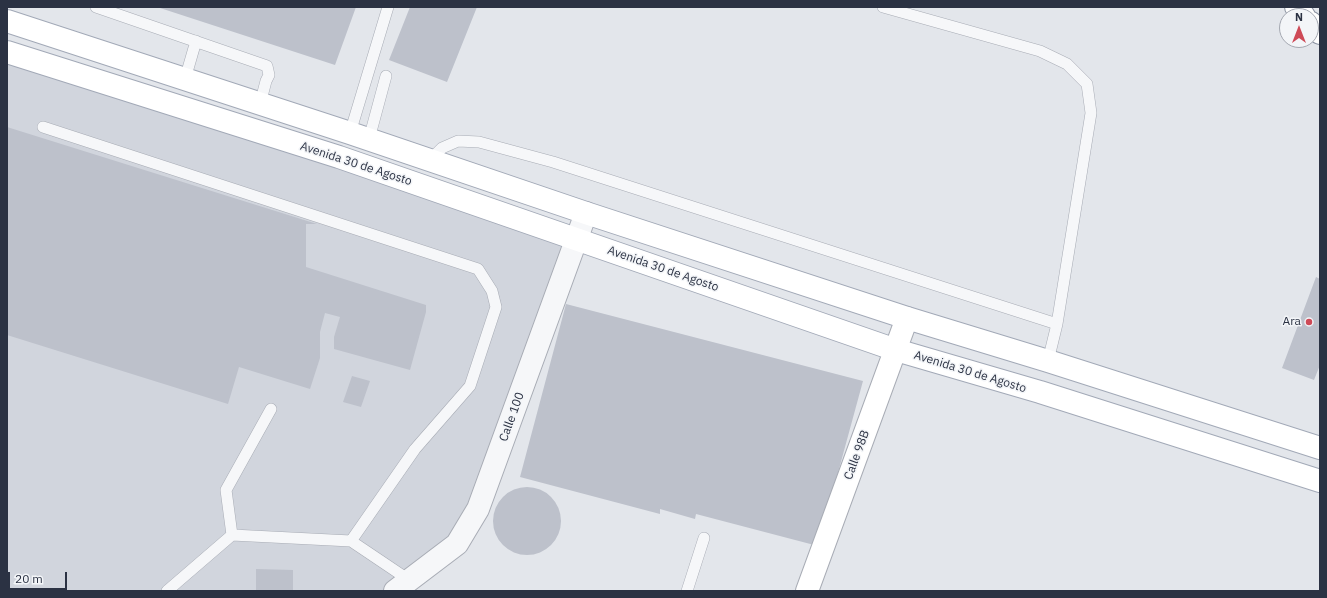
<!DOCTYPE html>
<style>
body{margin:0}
#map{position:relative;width:1327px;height:598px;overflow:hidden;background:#e3e6eb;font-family:"IBM Plex Sans",sans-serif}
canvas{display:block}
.frame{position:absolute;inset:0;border:8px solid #2b3243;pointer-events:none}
.north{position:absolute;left:1279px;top:8px;width:40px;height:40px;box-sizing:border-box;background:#f3f5f8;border:1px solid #a3a7b0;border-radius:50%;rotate:0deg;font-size:11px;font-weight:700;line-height:16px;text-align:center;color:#2b3243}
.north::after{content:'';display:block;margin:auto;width:14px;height:18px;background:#ce4a57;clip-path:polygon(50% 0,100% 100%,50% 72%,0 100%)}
.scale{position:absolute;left:8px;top:572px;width:59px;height:18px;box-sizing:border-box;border:2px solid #2b3243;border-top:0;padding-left:5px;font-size:12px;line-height:14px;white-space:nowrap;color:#2b3243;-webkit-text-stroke:3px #f3f5f8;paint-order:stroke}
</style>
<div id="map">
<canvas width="1327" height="598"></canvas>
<div class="frame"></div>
<div class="north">N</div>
<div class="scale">20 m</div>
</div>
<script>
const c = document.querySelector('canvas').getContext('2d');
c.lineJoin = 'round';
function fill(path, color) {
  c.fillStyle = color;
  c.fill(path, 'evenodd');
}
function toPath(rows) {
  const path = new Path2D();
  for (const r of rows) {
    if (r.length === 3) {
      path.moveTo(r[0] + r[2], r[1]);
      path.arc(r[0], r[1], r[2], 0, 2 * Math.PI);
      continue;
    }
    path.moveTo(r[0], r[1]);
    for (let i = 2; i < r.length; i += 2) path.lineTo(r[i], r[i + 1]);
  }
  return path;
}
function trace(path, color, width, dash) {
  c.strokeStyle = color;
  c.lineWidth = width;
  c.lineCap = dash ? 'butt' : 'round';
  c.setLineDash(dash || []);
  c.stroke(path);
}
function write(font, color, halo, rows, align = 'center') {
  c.font = font + ' "IBM Plex Sans",sans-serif';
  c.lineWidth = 3;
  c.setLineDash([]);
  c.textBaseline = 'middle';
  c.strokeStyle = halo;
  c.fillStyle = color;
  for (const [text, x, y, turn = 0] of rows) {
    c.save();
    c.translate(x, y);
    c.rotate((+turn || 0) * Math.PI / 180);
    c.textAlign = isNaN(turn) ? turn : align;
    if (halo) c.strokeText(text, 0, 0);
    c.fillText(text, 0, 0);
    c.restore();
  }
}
fill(toPath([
 [7,52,577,239,478,509,395,591,7,591]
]), '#d1d5dd');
fill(toPath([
 [157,7,356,7,335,65],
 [410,7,477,7,447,82,389,60],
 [7,127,317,224,306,224,306,267,426,305,426,312,410,370,334,349,334,337,340,317,325,313,320,332,320,358,310,389,239,367,228,404,7,335],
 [1316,277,1320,279,1320,365,1314,380,1282,368],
 [566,304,863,381,818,546,696,514,695,519,660,509,660,514,520,477],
 [352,376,370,381,361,407,343,402],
 [527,521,34],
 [256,569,293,570,293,591,256,591]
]), '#bdc1cb');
const lane = toPath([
 [96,7,267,66,269,75,266,81,260,104],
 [883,7,1040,51,1067,64,1087,84,1091,113,1057,324,1048,361],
 [185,79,196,41],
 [43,127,478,269,492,291,496,307,470,386,415,449,351,541],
 [350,133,388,7],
 [369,139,386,76],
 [430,160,442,148,458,141,479,142,553,162,1057,324],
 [232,535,226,490,271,409],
 [167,591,232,535,351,541,409,580],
 [687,591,704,538]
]);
const street = toPath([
 [395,591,457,544,478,509,586,213]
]);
const secondary = toPath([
 [807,591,907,318]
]);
const primary = toPath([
 [7,21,350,133,586,213,907,318,1048,361,1320,448],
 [7,52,339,157,896,350,1040,392,1320,481]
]);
const highway = toPath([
 [1296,7,1304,16],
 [1311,23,1320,33]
]);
trace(lane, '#a8acb5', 12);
trace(street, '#a8acb5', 24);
trace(secondary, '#a8acb5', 24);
trace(primary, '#a2a9b7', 24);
trace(highway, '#8a92a1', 24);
trace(lane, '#f6f7f9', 11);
trace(street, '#f6f7f9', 22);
trace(secondary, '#fff', 22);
trace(primary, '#fff', 22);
trace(highway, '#fff', 22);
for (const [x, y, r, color] of [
 [1309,322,4,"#ce4a57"]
]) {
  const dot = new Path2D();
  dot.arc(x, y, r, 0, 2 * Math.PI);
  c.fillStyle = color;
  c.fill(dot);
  trace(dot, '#f3f5f8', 1.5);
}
write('12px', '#2b3243', '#f3f5f8', [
 ["Avenida 30 de Agosto",356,164,18],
 ["Avenida 30 de Agosto",663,269,19],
 ["Avenida 30 de Agosto",970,372,17],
 ["Calle 100",512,417,-70],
 ["Calle 98B",857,455,-70]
]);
write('12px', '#2b3243', '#f3f5f8', [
 ["Ara",1301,322]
], 'right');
</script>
